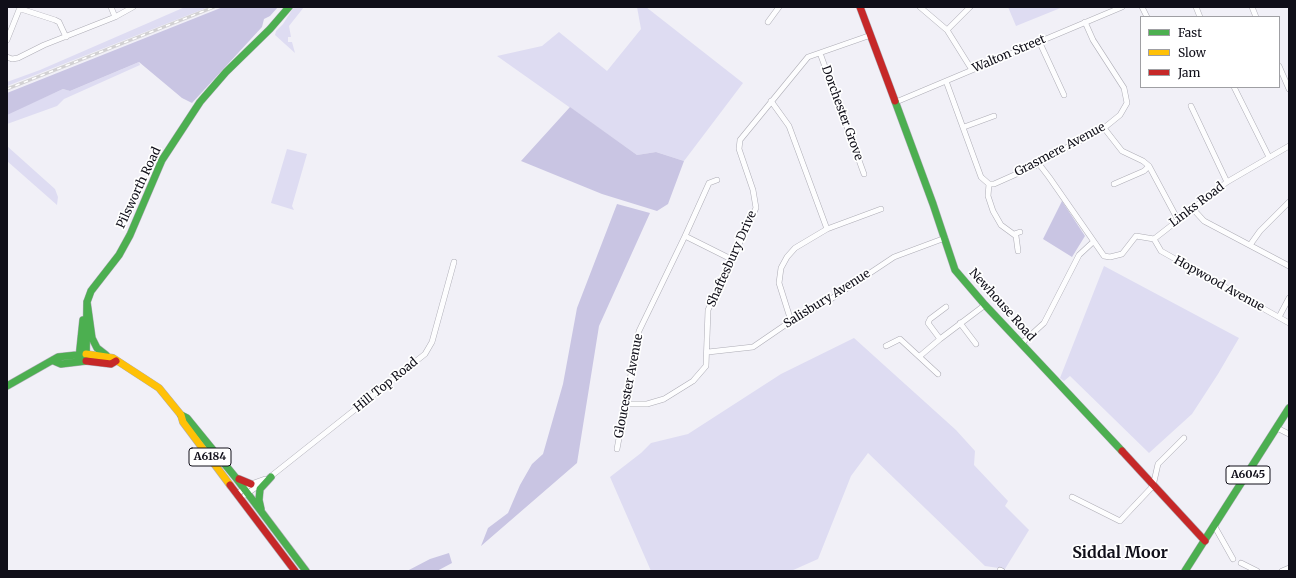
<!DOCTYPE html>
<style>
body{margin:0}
#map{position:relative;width:1296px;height:578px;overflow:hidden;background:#f1f0f7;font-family:Merriweather,serif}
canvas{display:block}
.frame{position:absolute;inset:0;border:8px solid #100f19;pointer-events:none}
.legend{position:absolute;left:1140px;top:16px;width:140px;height:72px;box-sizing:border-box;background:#fff;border:1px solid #9f9fa3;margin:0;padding:5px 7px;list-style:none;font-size:12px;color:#100f19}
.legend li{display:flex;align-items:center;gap:8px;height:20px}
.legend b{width:20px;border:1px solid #9f9fa3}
</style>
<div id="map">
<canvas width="1296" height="578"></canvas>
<div class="frame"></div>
<ul class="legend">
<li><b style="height:5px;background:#4caf50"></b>Fast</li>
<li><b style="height:5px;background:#ffc107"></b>Slow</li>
<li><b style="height:5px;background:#c62828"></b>Jam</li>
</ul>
</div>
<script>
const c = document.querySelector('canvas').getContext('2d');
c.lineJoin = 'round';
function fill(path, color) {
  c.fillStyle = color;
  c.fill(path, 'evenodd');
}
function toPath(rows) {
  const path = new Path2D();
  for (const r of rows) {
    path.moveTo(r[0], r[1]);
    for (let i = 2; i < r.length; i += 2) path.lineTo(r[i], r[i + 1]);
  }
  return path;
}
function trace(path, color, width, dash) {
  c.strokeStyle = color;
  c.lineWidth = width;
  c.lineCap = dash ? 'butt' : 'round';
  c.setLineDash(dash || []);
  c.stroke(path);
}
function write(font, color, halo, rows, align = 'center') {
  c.font = font + ' Merriweather,serif';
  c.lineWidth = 3.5;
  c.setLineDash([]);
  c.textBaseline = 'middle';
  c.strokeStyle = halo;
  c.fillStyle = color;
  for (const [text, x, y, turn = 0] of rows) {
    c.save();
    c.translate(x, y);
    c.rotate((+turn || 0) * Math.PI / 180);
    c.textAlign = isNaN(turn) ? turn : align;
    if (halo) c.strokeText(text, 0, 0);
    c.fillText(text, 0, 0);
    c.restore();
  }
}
fill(toPath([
 [185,7,209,7,7,86,7,82,40,70],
 [294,7,304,7,289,26,291,37,288,37,288,42,292,42,295,53,275,35,276,31,283,24],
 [637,7,646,7,743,83,684,161,656,152,637,155,497,56,542,46,559,32,607,71,641,29],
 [1008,7,1063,7,1016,26],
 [139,62,140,65,64,99,57,106,7,124,7,109,25,106,63,89,70,91],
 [7,146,55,189,58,197,57,205,7,161],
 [287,149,307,154,292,206,294,210,271,203],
 [1104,266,1239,338,1218,374,1192,414,1149,453,1070,376,1064,381,1060,378],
 [854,338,956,430,975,451,974,465,1008,501,1005,506,1029,530,1005,569,985,566,868,453,851,476,818,559,791,571,651,571,610,477,641,453,651,443,688,434,781,374]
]), '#dedcf2');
fill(toPath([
 [223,7,278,7,270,16,264,19,262,27,192,103,182,98,139,62,70,91,63,89,7,115,7,93],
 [570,107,637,155,656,152,684,161,668,204,657,211,602,194,521,161],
 [1062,201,1085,236,1072,257,1043,239],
 [617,204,650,213,599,326,577,463,481,546,488,528,508,513,520,485,532,464,543,454,563,384,577,308],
 [449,553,452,563,437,571,407,571,430,559]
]), '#c9c5e3');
const street = toPath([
 [111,7,115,17],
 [920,7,947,30,972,70],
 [1142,7,1147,17],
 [1196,7,1200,17],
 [1252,7,1256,17],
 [768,22,779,7],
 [947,30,970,7],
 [7,40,19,10,21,9,55,20,59,22,66,37],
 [1039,41,1064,95],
 [820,53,864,174],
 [7,57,12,59,18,58,44,45,115,17,133,7],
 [1279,66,1289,89],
 [946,81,981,177,989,184,988,196,993,211,1001,225,1016,236,1018,251],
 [1234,87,1269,157],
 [771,101,789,126,827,229],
 [896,102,1122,7],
 [1191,106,1227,182],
 [964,127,994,116],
 [1104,128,1122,151,1143,161,1149,166,1178,220],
 [1039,164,1049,177,1104,256,1110,257,1122,254,1136,236,1154,239],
 [717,180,709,183,685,236,733,260],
 [989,184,994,184,1039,164,1045,159,1104,128,1120,115,1127,103,1124,88,1093,40,1085,22],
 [1114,184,1144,171,1149,166],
 [1193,209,1204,221,1289,266],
 [1014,234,1020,232],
 [1154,239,1227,182,1289,146],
 [1154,239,1161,251,1289,323],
 [1250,245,1260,231,1289,202],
 [1279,317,1289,298],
 [791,321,779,283,781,268,787,257,795,248,827,229,881,209],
 [960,323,976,344],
 [940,339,928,323,930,319,946,307],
 [1022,343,1044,323,1079,255,1093,242],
 [886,346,900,339,938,374],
 [708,352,753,347,791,321,831,299,894,257,945,238],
 [920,356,940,339,985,305],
 [626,404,647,404,664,399,693,381,706,366,708,310,756,208,753,190,739,149,740,140,808,57,871,35],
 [1277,428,1289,434],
 [617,449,639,331,685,236],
 [270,477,425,354,432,342,454,262],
 [237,494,251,484,265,479],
 [245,495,262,483],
 [1072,497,1120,521,1153,486,1158,464,1184,438],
 [1215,527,1233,559],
 [1241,563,1257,571],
 [1000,570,1002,571],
 [1282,571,1289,568]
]);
const fast = toPath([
 [895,101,933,204,955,270,985,305,1122,451],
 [87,302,92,338,97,348,106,355],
 [79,358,83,320],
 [54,361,61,364,86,361,87,302,91,291,119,255,130,235,162,160,200,102,226,72,270,29,289,7],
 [7,386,58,357,86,354],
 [181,415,187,418,236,478,306,571],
 [261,509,259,500,260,489,271,477],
 [1185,571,1289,408]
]);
const slow = toPath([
 [86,354,113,358,159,388,181,415,183,422,230,485]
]);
const jam = toPath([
 [860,7,895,101],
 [86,361,111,364,116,361],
 [1122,451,1205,541],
 [239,479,251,484],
 [230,485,295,571]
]);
trace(street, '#adacb5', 6);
trace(fast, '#adacb5', 8);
trace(slow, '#adacb5', 8);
trace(jam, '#adacb5', 8);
trace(street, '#fdfdfe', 5);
trace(fast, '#4caf50', 7);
trace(slow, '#ffc107', 7);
trace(jam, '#c62828', 7);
const rail = toPath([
 [7,89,214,7]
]);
trace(rail, '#d2d1d3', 3);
trace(rail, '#fff', 1.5, [4.5]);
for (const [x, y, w] of [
 [210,457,42],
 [1248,475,44]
]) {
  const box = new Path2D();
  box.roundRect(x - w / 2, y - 9, w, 18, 3);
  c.fillStyle = '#fff';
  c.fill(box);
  trace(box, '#100f19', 1);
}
write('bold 11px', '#100f19', null, [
 ["A6184",210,457],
 ["A6045",1248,475]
]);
write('12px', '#100f19', '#fff', [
 ["Walton Street",1009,54,-23],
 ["Dorchester Grove",842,113,70],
 ["Grasmere Avenue",1060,150,-28],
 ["Pilsworth Road",139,188,-65],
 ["Links Road",1197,205,-37],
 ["Shaftesbury Drive",732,259,-66],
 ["Hopwood Avenue",1219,284,29],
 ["Salisbury Avenue",827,299,-32],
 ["Newhouse Road",1002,305,48],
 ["Hill Top Road",386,385,-39],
 ["Gloucester Avenue",629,386,-79]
]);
write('bold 16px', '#100f19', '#fff', [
 ["Siddal Moor",1120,553]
]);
</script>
